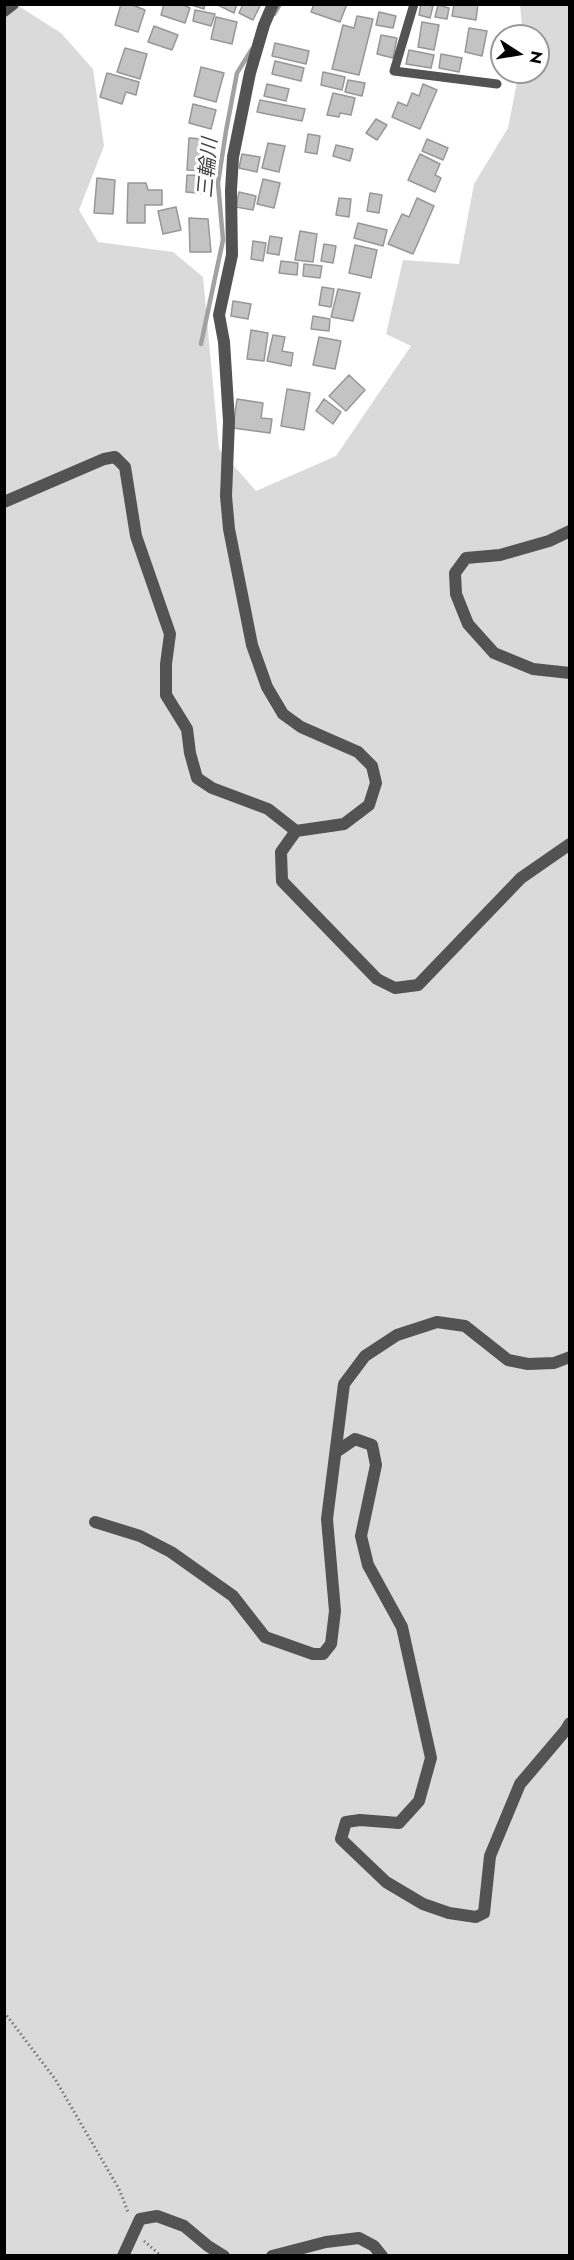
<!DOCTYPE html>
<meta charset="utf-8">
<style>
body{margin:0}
#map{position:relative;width:574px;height:2260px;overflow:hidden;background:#fff;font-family:Jost,sans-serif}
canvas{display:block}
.frame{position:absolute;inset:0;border:6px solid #000;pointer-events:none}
.north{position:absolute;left:490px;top:24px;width:60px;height:60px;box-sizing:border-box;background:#fff;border:2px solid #999;border-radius:50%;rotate:102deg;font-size:16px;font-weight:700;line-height:24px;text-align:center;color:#000}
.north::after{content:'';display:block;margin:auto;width:21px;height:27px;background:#000;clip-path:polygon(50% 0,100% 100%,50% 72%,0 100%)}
</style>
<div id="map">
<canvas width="574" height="2260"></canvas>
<div class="frame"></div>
<div class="north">N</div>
</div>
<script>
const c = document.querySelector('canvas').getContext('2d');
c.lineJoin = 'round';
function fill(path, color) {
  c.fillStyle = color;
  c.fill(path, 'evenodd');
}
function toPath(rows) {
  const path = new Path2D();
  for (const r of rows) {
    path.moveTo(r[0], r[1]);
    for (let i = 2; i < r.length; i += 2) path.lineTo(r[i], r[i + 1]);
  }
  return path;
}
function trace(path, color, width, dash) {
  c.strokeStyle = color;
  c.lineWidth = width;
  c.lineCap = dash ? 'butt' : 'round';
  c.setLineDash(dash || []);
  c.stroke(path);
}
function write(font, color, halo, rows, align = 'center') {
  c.font = font + ' Jost,"Noto Sans JP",sans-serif';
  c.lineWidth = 6;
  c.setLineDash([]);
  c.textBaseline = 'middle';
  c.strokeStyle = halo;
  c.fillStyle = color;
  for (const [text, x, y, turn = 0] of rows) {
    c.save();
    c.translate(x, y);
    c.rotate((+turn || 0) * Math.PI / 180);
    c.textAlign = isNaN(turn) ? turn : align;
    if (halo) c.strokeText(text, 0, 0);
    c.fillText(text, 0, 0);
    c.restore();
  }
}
fill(toPath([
 [5,5,17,5,61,33,93,69,104,146,79,210,98,242,173,252,203,277,219,449,256,491,336,456,411,346,386,334,403,260,459,264,474,184,508,128,519,72,538,72,538,36,523,36,520,5,569,5,569,2255,5,2256]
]), '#dadada');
trace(toPath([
 [274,14,280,4],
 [201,344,223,240,218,183,226,131,237,73,252,49]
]), '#a1a1a1', 4.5);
const building = toPath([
 [121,4,130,4,145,10,138,32,115,25,121,4],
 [164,4,181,4,190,8,185,23,161,15,164,4],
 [188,4,205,4,204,9,188,4],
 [216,4,237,4,234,13,216,4],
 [243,4,261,4,253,20,239,13,243,4],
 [314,4,347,4,340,22,311,12,314,4],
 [421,4,433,6,430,18,419,15,421,4],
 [454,4,478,4,476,20,452,16,454,4],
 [438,5,449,8,447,19,435,17,438,5],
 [195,10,215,14,211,26,193,21,195,10],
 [379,12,396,16,393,28,376,25,379,12],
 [357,16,373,19,359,75,332,69,343,25,354,28,357,16],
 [216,17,237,22,232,44,211,39,216,17],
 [422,22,439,25,434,50,418,47,422,22],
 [154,26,178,35,172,50,148,42,154,26],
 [469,28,487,31,482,56,465,52,469,28],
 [381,35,397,38,393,58,377,54,381,35],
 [275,43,309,51,306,64,272,56,275,43],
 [125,48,147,54,140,79,117,72,125,48],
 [409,50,434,55,431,68,406,64,409,50],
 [441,54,462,58,459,72,439,68,441,54],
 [275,61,304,68,301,81,272,74,275,61],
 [201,67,224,73,216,102,194,96,201,67],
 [323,72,345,77,342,90,321,85,323,72],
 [107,73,139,82,136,95,126,92,122,104,100,97,107,73],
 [348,80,365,83,362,96,345,92,348,80],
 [267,84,289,89,286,101,264,96,267,84],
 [423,84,437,90,420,129,392,117,398,102,407,106,412,93,419,96,423,84],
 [333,93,355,98,351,115,340,113,339,117,327,115,333,93],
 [260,100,305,109,302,121,257,112,260,100],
 [193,104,216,110,211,129,189,123,193,104],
 [376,119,387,125,377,140,366,133,376,119],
 [308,134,320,136,317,154,305,152,308,134],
 [189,138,204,139,203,155,212,156,211,171,187,170,189,138],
 [427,139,448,148,443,160,422,151,427,139],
 [268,143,285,146,279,172,262,168,268,143],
 [336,145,353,149,350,161,333,156,336,145],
 [242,154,260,157,257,172,239,168,242,154],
 [420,154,440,164,435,175,441,178,435,192,408,180,420,154],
 [187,175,210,176,209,194,186,192,187,175],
 [97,178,115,180,113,214,94,213,97,178],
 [263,179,280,183,274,208,257,204,263,179],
 [128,183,146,183,148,190,162,190,162,205,145,205,145,223,127,223,128,183],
 [239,192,256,196,253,210,236,207,239,192],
 [370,193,382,195,379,213,367,211,370,193],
 [339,198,351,199,349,217,336,215,339,198],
 [417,198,434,206,413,254,388,244,402,214,409,217,417,198],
 [176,207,181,230,163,234,158,211,176,207],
 [189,218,208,219,211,252,190,252,189,218],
 [358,223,387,230,383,246,354,238,358,223],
 [300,231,317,234,313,262,295,260,300,231],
 [270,236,282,238,279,255,267,253,270,236],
 [253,241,266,243,263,261,251,259,253,241],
 [324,244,336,246,333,263,321,261,324,244],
 [355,245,377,250,371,278,349,273,355,245],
 [281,261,298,263,297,275,279,273,281,261],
 [304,264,322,266,320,278,303,276,304,264],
 [322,287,334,289,331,307,319,305,322,287],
 [338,289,360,293,353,321,331,317,338,289],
 [233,301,251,304,248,319,231,316,233,301],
 [313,316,330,319,329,331,311,329,313,316],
 [251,330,268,333,264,361,247,359,251,330],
 [273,335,285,337,282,351,293,353,291,366,267,361,273,335],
 [319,337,341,341,335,369,313,365,319,337],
 [349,375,365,390,346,411,329,396,349,375],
 [287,389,310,393,304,430,281,426,287,389],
 [237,399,263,403,261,418,272,419,270,433,233,428,237,399],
 [324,399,341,412,333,424,316,411,324,399]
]);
fill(building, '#c3c3c3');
trace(building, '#979797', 1.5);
trace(toPath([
 [4,2012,55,2079,119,2189,128,2212],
 [144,2241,161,2256]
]), '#757575', 3, [1.5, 3]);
trace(toPath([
 [414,4,394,71,497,84]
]), '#535353', 9);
trace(toPath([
 [4,11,13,4],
 [4,502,104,459,115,457,125,467,136,536,170,634,166,664,166,695,187,729,190,753,197,778,212,788,268,809,296,831,344,824,369,805,376,783,372,766,358,752,301,727,283,714,267,687,252,645,229,529,226,496,229,421,224,342,219,315,232,255,231,190,233,157,250,73,264,25,273,4],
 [570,531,549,541,500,555,466,558,455,573,456,594,468,624,494,653,533,669,570,673],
 [296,831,281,852,282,881,377,979,395,988,418,985,521,878,570,844],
 [336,1452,355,1439,372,1445,376,1465,361,1536,368,1565,402,1627,431,1758,419,1801,399,1823,360,1820,346,1822,341,1839,386,1882,423,1904,449,1913,476,1917,484,1913,490,1856,520,1784,565,1731,570,1723],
 [95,1522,140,1536,171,1552,233,1596,265,1637,313,1654,323,1654,331,1644,335,1611,327,1519,344,1384,365,1356,397,1335,437,1322,465,1326,508,1360,528,1364,554,1363,570,1357],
 [123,2256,140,2219,157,2216,184,2226,208,2246,224,2256],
 [272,2256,326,2242,359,2238,374,2246,382,2256]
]), '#535353', 12);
write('italic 20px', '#424242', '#fff', [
 ["三輪川",209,168,-85]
]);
</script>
